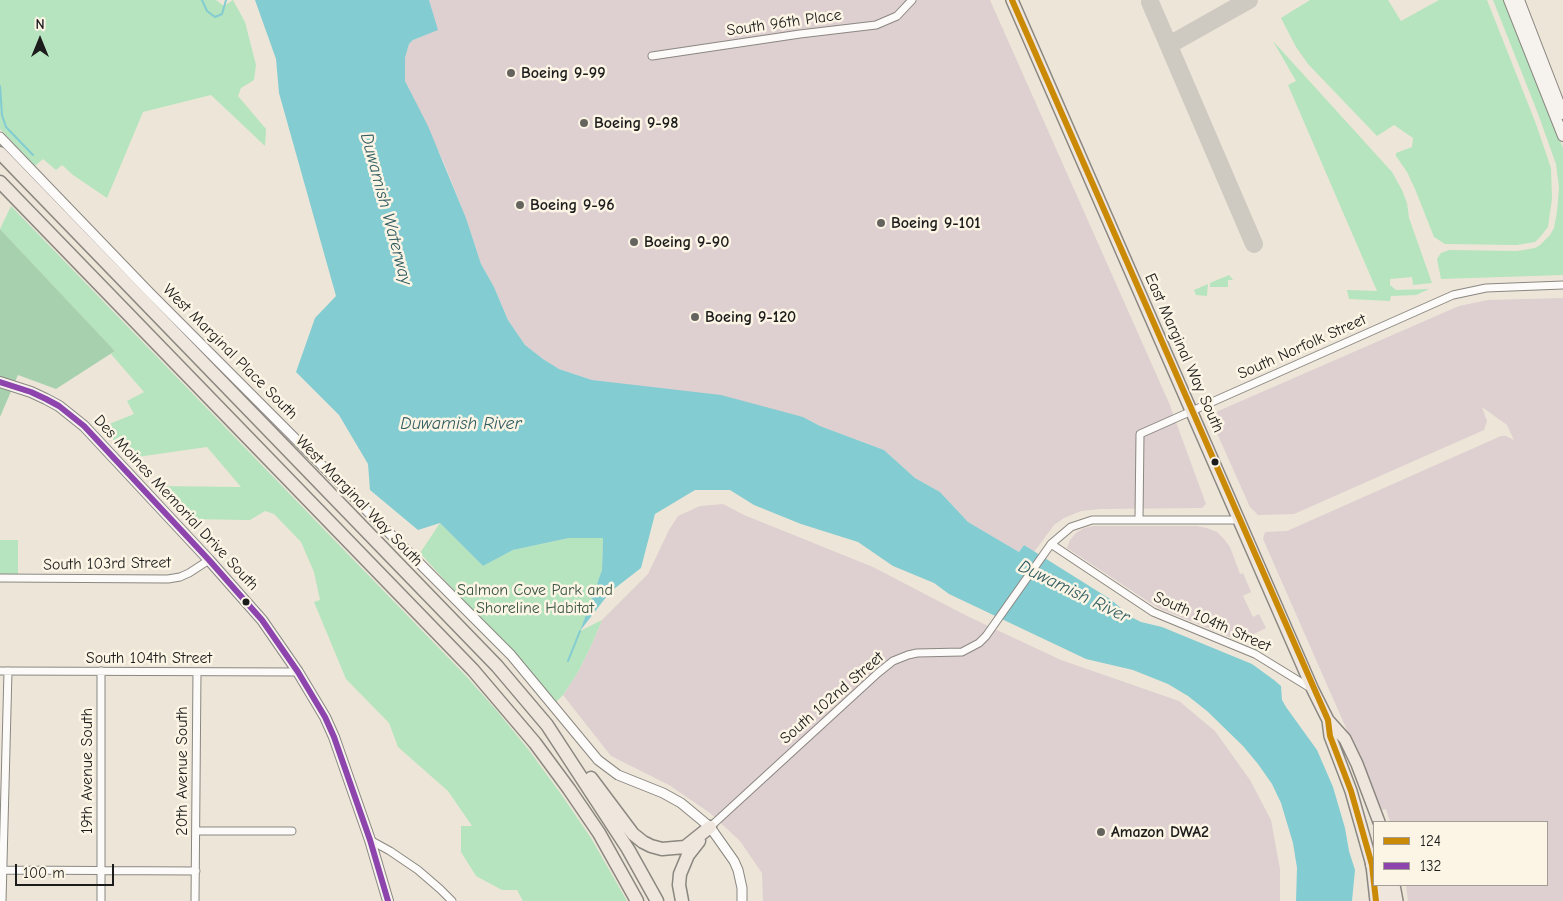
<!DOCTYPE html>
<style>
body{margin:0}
#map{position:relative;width:1563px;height:901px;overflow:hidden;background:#ede6d8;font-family:"Comic Neue",sans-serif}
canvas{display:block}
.legend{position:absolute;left:1373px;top:821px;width:175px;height:65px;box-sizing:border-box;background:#fcf5e5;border:1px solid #a29e95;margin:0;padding:6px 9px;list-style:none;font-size:15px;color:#1c1c1c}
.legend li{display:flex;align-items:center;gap:10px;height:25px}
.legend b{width:25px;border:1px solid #a29e95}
.north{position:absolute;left:15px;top:15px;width:50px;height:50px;-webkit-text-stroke:4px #fcf5e5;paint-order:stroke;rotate:0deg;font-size:14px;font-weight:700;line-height:20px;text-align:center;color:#1c1c1c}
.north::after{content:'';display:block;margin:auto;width:18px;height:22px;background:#1c1c1c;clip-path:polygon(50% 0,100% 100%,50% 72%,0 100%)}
.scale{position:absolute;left:15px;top:864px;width:99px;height:22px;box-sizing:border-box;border:2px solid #1c1c1c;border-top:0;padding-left:6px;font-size:15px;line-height:18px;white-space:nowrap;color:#1c1c1c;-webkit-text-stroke:4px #fcf5e5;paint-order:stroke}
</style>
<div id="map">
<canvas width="1563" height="901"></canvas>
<ul class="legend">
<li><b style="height:6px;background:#cb8a06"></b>124</li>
<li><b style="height:6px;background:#8e44ad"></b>132</li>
</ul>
<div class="north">N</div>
<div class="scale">100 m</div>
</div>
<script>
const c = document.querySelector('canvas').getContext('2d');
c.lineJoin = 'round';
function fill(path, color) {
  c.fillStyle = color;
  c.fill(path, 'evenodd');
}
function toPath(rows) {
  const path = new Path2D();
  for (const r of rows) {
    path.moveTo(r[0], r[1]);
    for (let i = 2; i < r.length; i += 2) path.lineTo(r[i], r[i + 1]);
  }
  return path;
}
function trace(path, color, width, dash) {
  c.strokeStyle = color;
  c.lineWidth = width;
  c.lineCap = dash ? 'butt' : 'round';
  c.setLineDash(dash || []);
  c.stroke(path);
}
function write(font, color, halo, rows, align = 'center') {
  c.font = font + ' "Comic Neue",sans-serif';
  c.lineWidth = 5;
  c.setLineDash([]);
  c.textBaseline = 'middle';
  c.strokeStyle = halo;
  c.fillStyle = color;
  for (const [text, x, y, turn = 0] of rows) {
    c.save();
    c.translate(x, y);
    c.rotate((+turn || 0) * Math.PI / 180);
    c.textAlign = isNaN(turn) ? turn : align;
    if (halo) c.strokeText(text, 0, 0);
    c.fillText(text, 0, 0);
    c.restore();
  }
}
fill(toPath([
 [429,0,990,0,1169,403,1206,504,1202,508,1100,509,1081,511,1064,518,1054,525,1034,552,1024,545,1019,552,968,522,940,492,915,478,884,450,820,426,803,417,646,387,592,380,559,369,543,359,525,345,508,320,494,287,481,264,466,218,444,163,405,81,405,58,409,44,413,40,437,30],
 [1563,298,1563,901,1408,901,1406,885,1547,885,1547,822,1390,822,1386,809,1382,810,1263,539,1265,532,1287,531,1501,436,1506,436,1514,440,1507,425,1482,407,1487,421,1484,430,1294,514,1258,515,1250,507,1212,422,1216,412,1459,306,1488,300],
 [723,504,744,515,873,567,967,616,1061,660,1179,701,1215,731,1250,780,1271,820,1280,869,1280,901,763,901,762,873,740,841,710,813,669,785,611,756,563,695,578,672,591,646,602,620,648,574,669,530,678,516,700,506],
 [1093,526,1197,526,1207,528,1217,532,1224,539,1230,547,1240,574,1243,573,1251,592,1243,596,1253,617,1259,614,1266,628,1240,641,1158,608,1067,548,1070,540,1076,533,1084,528]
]), '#decfd0');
fill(toPath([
 [0,0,216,0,224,6,233,0,245,22,256,65,254,80,241,88,238,96,266,129,265,146,211,95,143,112,107,198,73,175,62,165,56,170,43,159,35,166,0,129],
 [1310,0,1388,0,1401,21,1439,0,1487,0,1536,124,1551,168,1552,199,1548,227,1540,237,1535,242,1517,245,1445,244,1434,237,1415,189,1407,172,1396,156,1396,153,1412,147,1413,138,1394,125,1377,136,1308,64,1296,47,1281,18],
 [1493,0,1504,0,1563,148,1563,275,1441,279,1437,259,1441,253,1449,250,1517,251,1535,248,1540,245,1550,235,1554,228,1557,212,1559,187,1556,164,1537,111],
 [1273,41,1392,172,1402,190,1407,203,1409,218,1432,283,1413,285,1412,277,1390,279,1390,285,1396,290,1429,289,1416,295,1391,296,1390,301,1349,299,1347,290,1377,291,1288,85,1296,81],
 [11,206,466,676,497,711,528,749,561,794,591,838,627,901,523,901,517,890,502,890,476,876,461,852,461,826,472,826,448,791,398,747,389,723,346,679,314,602,320,600,314,572,301,542,274,514,265,511,250,520,185,519,155,486,241,487,207,447,130,458,102,427,134,414,127,401,144,392,111,354,115,351,0,229],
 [1229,275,1233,280,1228,280,1228,287,1210,287,1210,283],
 [1208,284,1207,296,1196,295,1194,290],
 [440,523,483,566,513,550,569,538,603,538,602,570,580,631,602,620,591,646,578,672,563,695,556,702,420,553],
 [0,540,18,540,18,576,0,576]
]), '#b5e4be');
fill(toPath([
 [0,229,115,351,56,389,18,375,0,417]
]), '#a7d1ae');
fill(toPath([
 [255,0,429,0,438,30,413,40,409,44,405,58,405,81,428,126,466,218,481,264,494,287,508,320,525,345,543,359,559,369,592,380,721,395,803,417,820,426,884,450,915,478,940,492,968,522,1019,552,1024,545,1110,599,1133,618,1141,622,1162,627,1252,664,1274,680,1281,686,1282,700,1286,707,1317,750,1333,787,1345,828,1349,851,1355,870,1352,901,1296,901,1297,868,1293,843,1281,803,1272,784,1258,764,1243,746,1207,711,1188,696,1168,684,1133,670,1086,659,949,594,934,583,893,566,858,542,801,524,754,505,730,490,695,490,655,514,641,568,610,592,580,631,602,570,603,538,569,538,513,550,483,566,440,523,418,530,370,490,368,464,339,415,296,372,315,318,336,296,279,93,276,59]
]), '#83ccd1');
trace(toPath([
 [202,0,207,11,215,17,222,14,226,0],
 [0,86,2,115,6,127,33,155],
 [568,661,580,631]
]), '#83ccd1', 2);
trace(toPath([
 [1150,2,1254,244],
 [1169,45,1249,0]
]), '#cecac2', 18);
const minor = toPath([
 [652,56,800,34,876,25,897,16,912,0],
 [1139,519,1140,434,1453,295,1486,288,1563,285],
 [1051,544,1153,612,1255,654,1312,689],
 [0,578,168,579,180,577,189,573,209,560],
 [0,671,298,672],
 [710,827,878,673,893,661,908,655,917,653,962,652,979,643,986,636,1051,544,1071,527,1092,520,1239,520],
 [196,831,292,831],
 [370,840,390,851,418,870,440,889,452,901],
 [3,870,196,871],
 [2,901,8,671],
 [101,901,101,671],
 [195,901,197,672]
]);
const tertiary = toPath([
 [0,137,150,293,511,655,598,760,618,775,663,793,681,803,710,827,734,861,738,870,742,888,742,901]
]);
const secondary = toPath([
 [1509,0,1563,136],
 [1519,0,1563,114],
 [0,382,31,392,46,399,59,406,84,426,209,560,262,620,298,672,325,717,334,737,370,840,388,901]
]);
const primary = toPath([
 [1012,0,1313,690,1328,720,1345,739,1357,764,1379,822],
 [1328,720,1330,736,1351,791,1372,865,1376,901],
 [1394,885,1397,901]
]);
const trunk = toPath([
 [1372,865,1374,868],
 [1384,885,1387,901]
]);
const motorway = toPath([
 [0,153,497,666,547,725,628,849,657,901],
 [0,182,473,670,535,743,569,789,599,833,637,901],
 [591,778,633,834,643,842,651,846,662,849,685,847,710,827],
 [682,901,679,885,680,874,688,855,699,841]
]);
trace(minor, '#8b8781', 9);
trace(tertiary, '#8b8781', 11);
trace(secondary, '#8b8781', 12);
trace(primary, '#8b8781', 14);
trace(trunk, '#8b8781', 15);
trace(motorway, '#8b8781', 15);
trace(minor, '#fcfbf9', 7);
trace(tertiary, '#fcfbf9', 9);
trace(secondary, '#f6f3ef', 10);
trace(primary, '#efe6de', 11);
trace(trunk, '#efe6de', 12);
trace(motorway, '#efe6de', 12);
trace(toPath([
 [1012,0,1328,720,1330,736,1351,791,1372,865,1376,901]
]), '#cb8a06', 6);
trace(toPath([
 [0,382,31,392,46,399,59,406,84,426,209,560,262,620,298,672,325,717,334,737,370,840,388,901]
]), '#8e44ad', 6);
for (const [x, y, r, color] of [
 [511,73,5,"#65635e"],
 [584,123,5,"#65635e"],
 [520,205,5,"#65635e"],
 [881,223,5,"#65635e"],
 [634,242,5,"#65635e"],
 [695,317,5,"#65635e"],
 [1215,462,4.5,"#1c1c1c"],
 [246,602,4.5,"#1c1c1c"],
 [1101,832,5,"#65635e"]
]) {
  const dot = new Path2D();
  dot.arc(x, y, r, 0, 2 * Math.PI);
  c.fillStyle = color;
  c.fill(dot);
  trace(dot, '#fcf5e5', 2);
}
write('16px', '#1c1c1c', '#fcf5e5', [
 ["South 96th Place",784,23,-8],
 ["South Norfolk Street",1302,347,-24],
 ["West Marginal Place South",230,352,45],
 ["East Marginal Way South",1184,353,66],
 ["West Marginal Way South",359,501,46],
 ["Des Moines Memorial Drive South",176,503,47],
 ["South 103rd Street",107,564,-1],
 ["South 104th Street",1212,622,24],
 ["South 104th Street",149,658],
 ["South 102nd Street",832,698,-41],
 ["19th Avenue South",87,771,-90],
 ["20th Avenue South",182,771,-90]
]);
write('bold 16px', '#1c1c1c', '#fcf5e5', [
 ["Boeing 9-99",521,73],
 ["Boeing 9-98",594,123],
 ["Boeing 9-96",530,205],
 ["Boeing 9-101",891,223],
 ["Boeing 9-90",644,242],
 ["Boeing 9-120",705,317],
 ["Amazon DWA2",1111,832]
], 'left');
write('16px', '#3c5746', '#fcf5e5', [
 ["Salmon Cove Park and",535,590],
 ["Shoreline Habitat",535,608]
]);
write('italic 18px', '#335e63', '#fcf5e5', [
 ["Duwamish Waterway",386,209,75],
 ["Duwamish River",461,424],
 ["Duwamish River",1074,592,26]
]);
</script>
